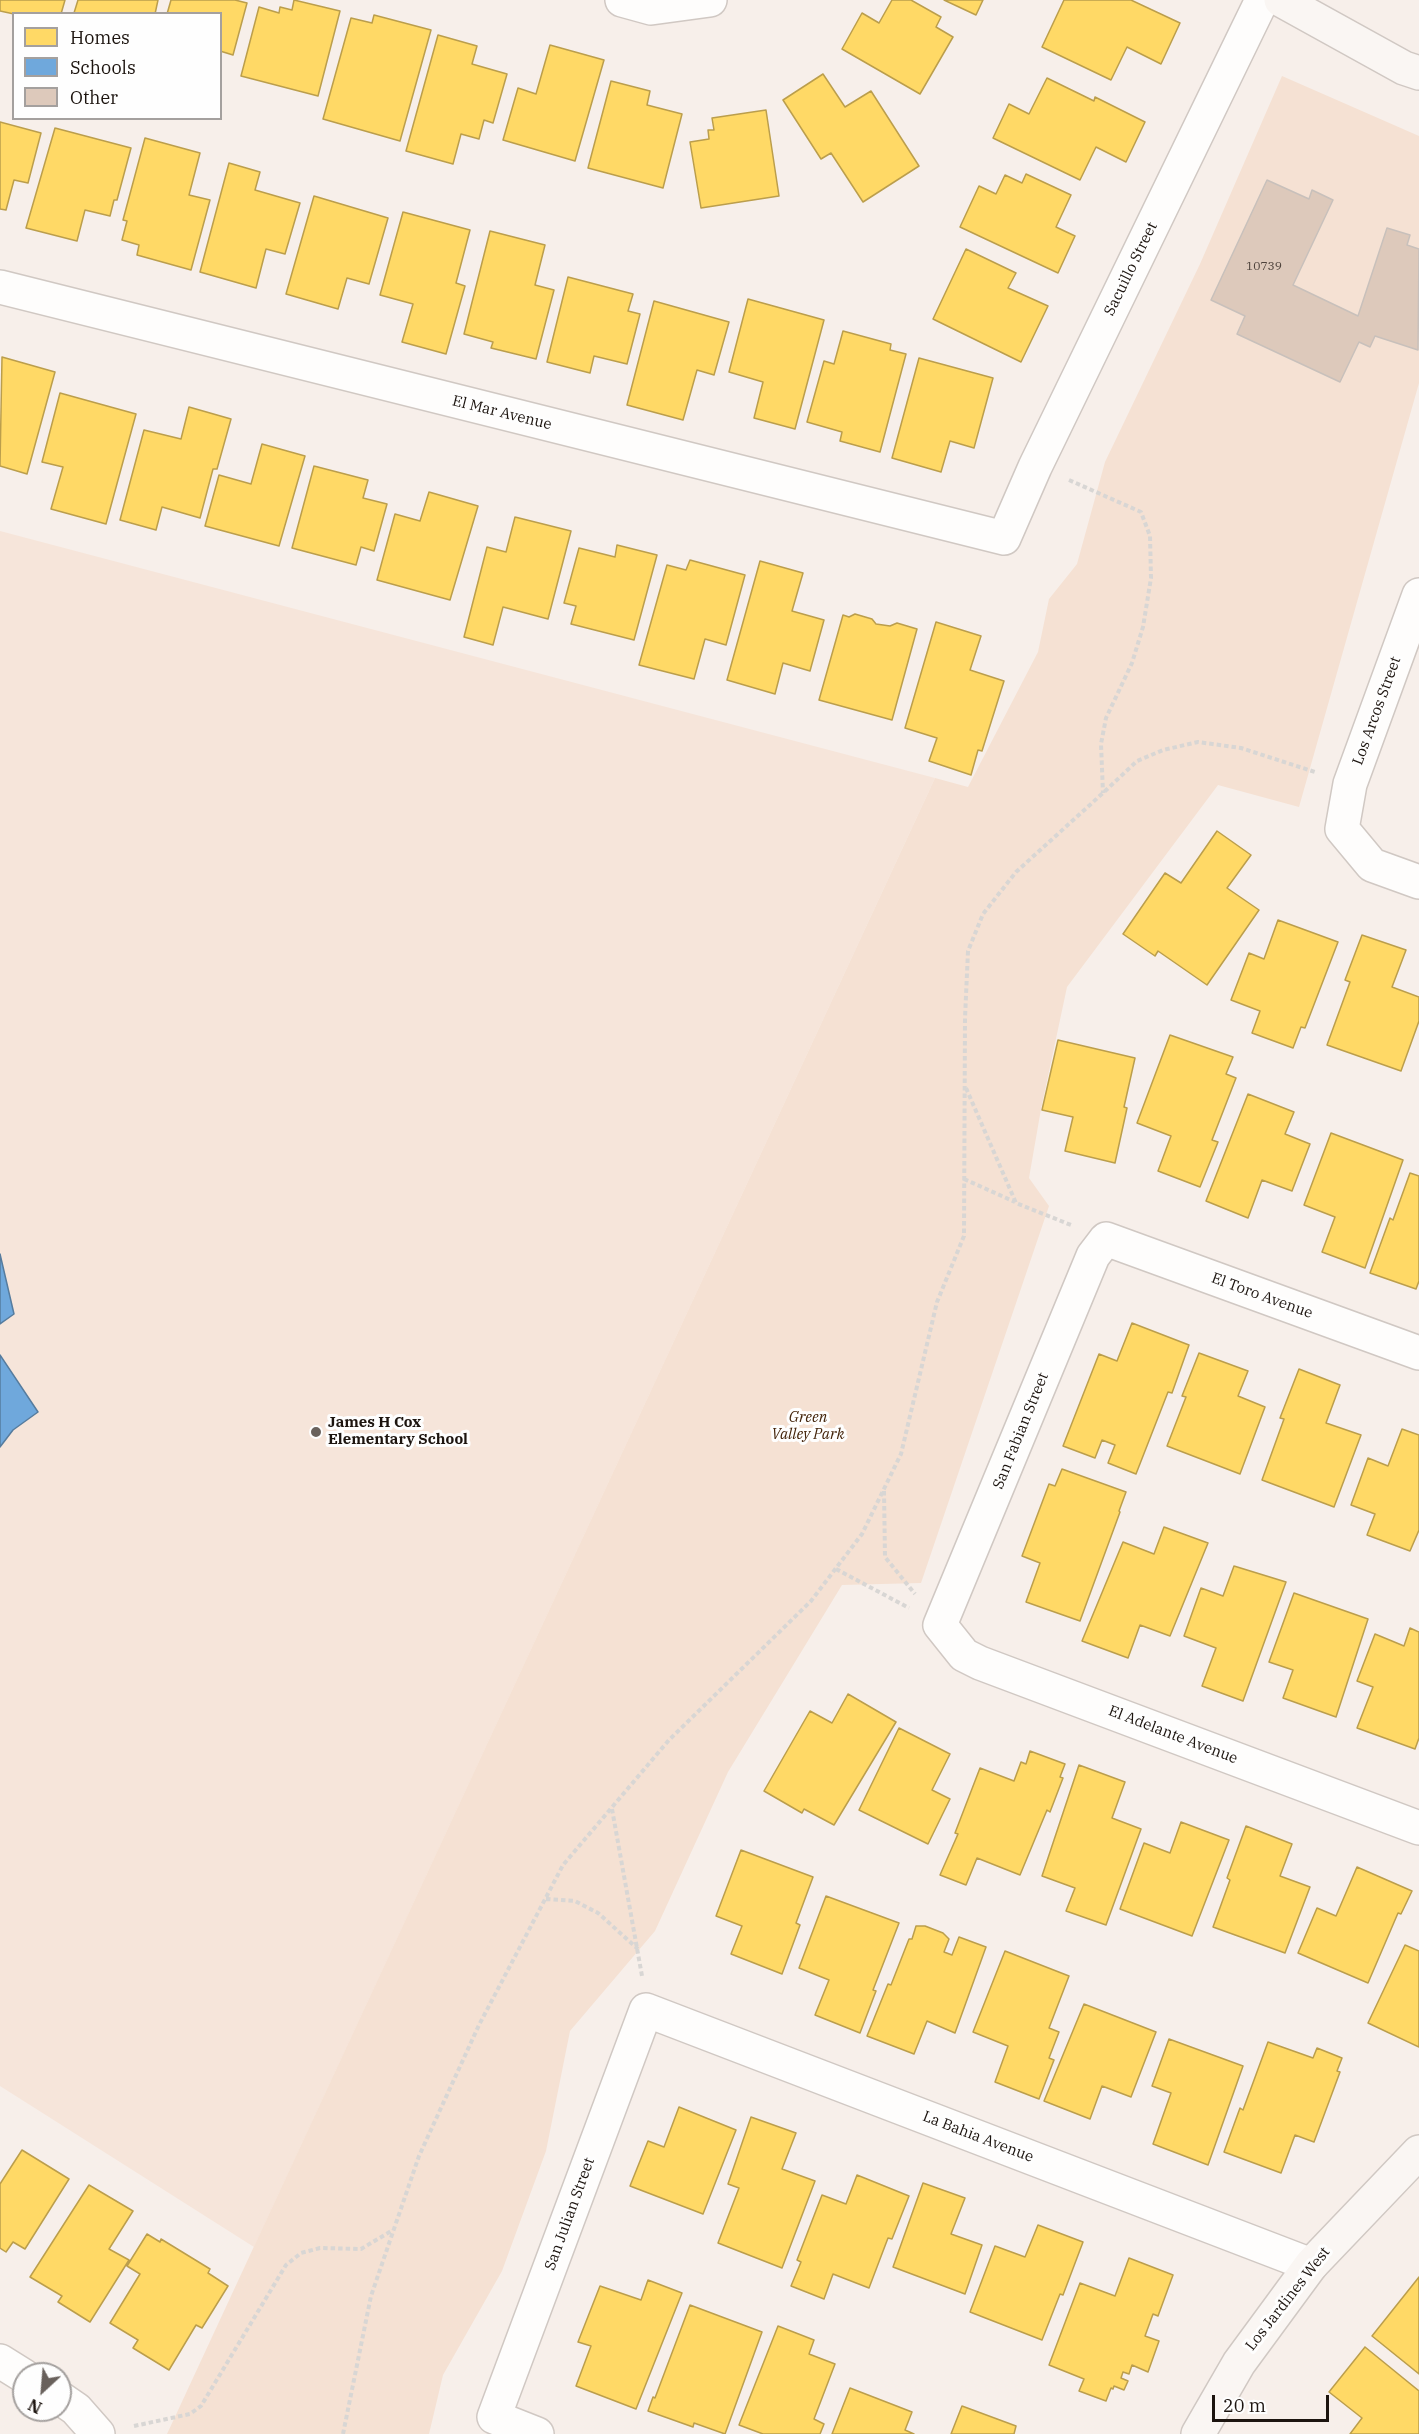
<!DOCTYPE html>
<style>
body{margin:0}
#map{position:relative;width:1419px;height:2434px;overflow:hidden;background:#f7efea;font-family:"IBM Plex Serif",serif}
canvas{display:block}
.legend{position:absolute;left:12px;top:12px;width:210px;height:108px;box-sizing:border-box;background:#fefefe;border:2px solid #a4a09e;margin:0;padding:8px 10px;list-style:none;font-size:18px;color:#1c140f}
.legend li{display:flex;align-items:center;gap:12px;height:30px}
.legend b{width:30px;border:2px solid #a4a09e}
.north{position:absolute;left:12px;top:2362px;width:60px;height:60px;box-sizing:border-box;background:#fefefe;border:2px solid #a4a09e;border-radius:50%;rotate:206deg;font-size:16px;font-weight:700;line-height:24px;text-align:center;color:#1c140f}
.north::after{content:'';display:block;margin:auto;width:21px;height:27px;background:#69615c;clip-path:polygon(50% 0,100% 100%,50% 72%,0 100%)}
.scale{position:absolute;left:1212px;top:2395px;width:117px;height:27px;box-sizing:border-box;border:3px solid #1c140f;border-top:0;padding-left:8px;font-size:18px;line-height:21px;white-space:nowrap;color:#1c140f;-webkit-text-stroke:4px #fefefe;paint-order:stroke}
</style>
<div id="map">
<canvas width="1419" height="2434"></canvas>
<ul class="legend">
<li><b style="height:16px;background:#ffd966"></b>Homes</li>
<li><b style="height:16px;background:#6fa8dc"></b>Schools</li>
<li><b style="height:16px;background:#ddc9bb"></b>Other</li>
</ul>
<div class="north">N</div>
<div class="scale">20 m</div>
</div>
<script>
const c = document.querySelector('canvas').getContext('2d');
c.lineJoin = 'round';
function fill(path, color) {
  c.fillStyle = color;
  c.fill(path, 'evenodd');
}
function toPath(rows) {
  const path = new Path2D();
  for (const r of rows) {
    path.moveTo(r[0], r[1]);
    for (let i = 2; i < r.length; i += 2) path.lineTo(r[i], r[i + 1]);
  }
  return path;
}
function trace(path, color, width, dash) {
  c.strokeStyle = color;
  c.lineWidth = width;
  c.lineCap = dash ? 'butt' : 'round';
  c.setLineDash(dash || []);
  c.stroke(path);
}
function write(font, color, halo, rows, align = 'center') {
  c.font = font + ' "IBM Plex Serif",serif';
  c.lineWidth = 6;
  c.setLineDash([]);
  c.textBaseline = 'middle';
  c.strokeStyle = halo;
  c.fillStyle = color;
  for (const [text, x, y, turn = 0] of rows) {
    c.save();
    c.translate(x, y);
    c.rotate((+turn || 0) * Math.PI / 180);
    c.textAlign = isNaN(turn) ? turn : align;
    if (halo) c.strokeText(text, 0, 0);
    c.fillText(text, 0, 0);
    c.restore();
  }
}
fill(toPath([
 [0,531,935,778,254,2247,0,2086]
]), '#f6e5da');
fill(toPath([
 [1282,76,1419,136,1419,383,1299,807,1218,785,1067,987,1041,1109,1029,1178,1049,1206,921,1583,842,1585,728,1772,655,1931,570,2031,546,2151,502,2271,443,2375,429,2434,167,2434,935,778,968,787,1038,652,1049,599,1077,564,1105,462,1200,264]
]), '#f5e1d3');
const homes = toPath([
 [0,0,65,0,61,14,14,14,0,11,0,0],
 [78,0,158,0,155,14,78,14,74,13,78,0],
 [171,0,235,0,247,3,233,55,220,51,220,14,167,14,171,0],
 [294,0,340,11,318,96,241,76,259,7,279,13,280,7,292,10,294,0],
 [892,0,911,0,941,17,936,27,953,37,920,94,842,49,862,13,879,23,892,0],
 [944,0,983,0,976,15,944,0],
 [1064,0,1131,0,1180,23,1161,64,1127,47,1111,80,1042,47,1064,0],
 [374,15,431,30,400,141,323,119,351,18,372,23,374,15],
 [438,35,477,46,472,64,507,74,493,123,484,120,479,139,461,134,453,164,406,151,438,35],
 [550,45,604,60,575,161,503,140,518,88,536,94,550,45],
 [823,74,845,107,871,91,919,166,863,202,831,153,821,159,783,100,823,74],
 [1047,78,1094,101,1095,97,1145,122,1126,162,1096,147,1080,180,993,138,1009,104,1029,114,1047,78],
 [611,81,650,91,647,105,682,114,663,188,588,168,611,81],
 [766,110,779,196,701,208,690,142,709,139,708,130,714,130,712,118,766,110],
 [0,122,41,133,28,183,14,180,6,210,0,209,0,122],
 [55,128,131,148,117,200,114,200,110,216,85,210,77,241,26,228,55,128],
 [145,138,200,153,189,195,210,200,191,270,137,255,139,245,122,240,127,221,123,220,145,138],
 [229,163,260,172,255,190,300,203,285,254,266,249,256,288,200,272,229,163],
 [1026,174,1071,195,1056,227,1075,236,1058,273,960,227,979,186,996,194,1005,175,1022,183,1026,174],
 [314,196,388,218,369,284,347,278,338,309,286,294,314,196],
 [403,212,470,230,456,283,465,286,446,354,402,342,413,304,380,295,403,212],
 [490,231,545,245,535,285,554,290,536,359,491,348,493,342,464,334,490,231],
 [966,249,1016,273,1008,288,1048,306,1021,362,933,319,966,249],
 [568,277,633,294,628,311,640,314,627,364,594,356,590,373,547,362,568,277],
 [748,299,824,320,795,429,754,418,763,382,729,372,748,299],
 [654,301,729,322,714,375,697,370,683,420,627,405,654,301],
 [843,331,891,344,890,350,906,354,880,452,840,441,842,432,807,422,824,361,834,364,843,331],
 [2,357,55,372,27,474,0,466,2,357],
 [919,358,993,378,974,448,950,441,941,472,892,458,919,358],
 [60,393,136,414,106,524,51,509,63,467,42,462,60,393],
 [189,407,231,419,217,469,213,469,200,518,162,507,156,530,120,520,144,430,181,439,189,407],
 [262,444,305,456,279,546,205,526,219,475,251,484,262,444],
 [314,466,368,480,363,498,387,504,374,551,361,547,356,565,292,548,314,466],
 [429,492,478,506,450,600,377,580,395,514,420,521,429,492],
 [515,517,571,531,548,619,503,607,493,645,464,637,487,547,506,552,515,517],
 [617,545,657,555,634,640,571,624,576,606,564,603,579,548,615,557,617,545],
 [690,560,745,575,726,645,705,639,694,679,639,665,667,565,686,570,690,560],
 [760,561,803,573,792,611,824,620,810,671,783,663,775,694,727,680,760,561],
 [855,614,872,619,876,624,890,626,897,623,917,629,892,720,819,700,843,615,849,617,855,614],
 [936,622,981,636,970,670,1004,681,982,751,978,750,971,775,929,761,937,738,905,728,936,622],
 [1217,831,1251,855,1227,888,1259,910,1207,985,1158,951,1155,956,1123,934,1165,873,1181,883,1217,831],
 [1278,920,1338,942,1305,1028,1301,1027,1293,1048,1252,1033,1260,1011,1231,1000,1249,953,1264,959,1278,920],
 [1362,935,1406,950,1392,987,1419,997,1419,1021,1401,1071,1327,1045,1350,982,1345,980,1362,935],
 [1170,1035,1233,1057,1226,1074,1236,1078,1212,1140,1218,1142,1200,1187,1158,1171,1171,1136,1137,1123,1170,1035],
 [1058,1040,1135,1058,1124,1107,1127,1108,1115,1163,1065,1151,1073,1117,1042,1110,1058,1040],
 [1248,1094,1294,1112,1285,1134,1310,1144,1292,1191,1262,1180,1248,1218,1206,1201,1248,1094],
 [1331,1133,1403,1160,1365,1268,1322,1252,1335,1217,1304,1205,1331,1133],
 [1410,1173,1419,1176,1419,1281,1416,1289,1370,1273,1390,1218,1393,1220,1410,1173],
 [1132,1323,1189,1345,1172,1393,1168,1392,1136,1474,1108,1463,1115,1445,1102,1440,1095,1458,1063,1446,1099,1354,1117,1361,1132,1323],
 [1199,1353,1248,1371,1238,1396,1265,1407,1240,1474,1167,1446,1186,1397,1182,1396,1199,1353],
 [1299,1369,1340,1385,1326,1423,1361,1435,1334,1507,1262,1480,1284,1419,1280,1418,1299,1369],
 [1402,1429,1419,1435,1419,1530,1410,1551,1367,1535,1375,1514,1351,1505,1368,1458,1388,1466,1402,1429],
 [1062,1469,1126,1492,1119,1511,1120,1512,1080,1621,1026,1602,1040,1563,1022,1556,1049,1484,1055,1486,1062,1469],
 [1164,1527,1208,1543,1170,1636,1140,1625,1128,1658,1082,1641,1123,1542,1154,1554,1164,1527],
 [1234,1566,1286,1582,1243,1701,1202,1686,1216,1648,1184,1636,1201,1588,1223,1596,1234,1566],
 [1294,1593,1368,1619,1336,1717,1283,1698,1293,1670,1269,1662,1294,1593],
 [1410,1628,1419,1632,1419,1738,1415,1749,1357,1728,1373,1687,1357,1681,1375,1634,1404,1646,1410,1628],
 [848,1694,896,1722,834,1825,804,1809,802,1813,764,1791,810,1711,832,1723,848,1694],
 [899,1728,950,1754,932,1790,950,1799,928,1844,859,1810,899,1728],
 [1030,1751,1065,1764,1060,1777,1063,1778,1050,1812,1047,1810,1020,1875,977,1858,966,1885,940,1875,958,1834,955,1833,980,1768,1014,1781,1021,1762,1026,1764,1030,1751],
 [1079,1765,1125,1782,1112,1818,1141,1829,1106,1925,1066,1911,1075,1888,1042,1876,1079,1765],
 [1181,1822,1229,1840,1192,1936,1120,1909,1144,1843,1170,1853,1181,1822],
 [1246,1826,1292,1844,1280,1876,1310,1887,1285,1953,1213,1927,1230,1880,1227,1878,1246,1826],
 [741,1850,813,1877,796,1923,800,1925,782,1974,731,1954,742,1926,716,1916,741,1850],
 [1357,1867,1412,1891,1401,1914,1398,1913,1368,1983,1298,1953,1317,1908,1336,1916,1357,1867],
 [826,1896,899,1923,873,1990,876,1991,860,2033,815,2015,829,1980,799,1968,826,1896],
 [916,1926,925,1926,943,1933,949,1939,944,1952,952,1955,959,1937,986,1947,955,2033,927,2021,914,2054,867,2036,888,1984,891,1985,909,1939,912,1939,916,1926],
 [1405,1945,1419,1951,1419,2047,1368,2023,1405,1945],
 [1005,1951,1069,1976,1049,2028,1059,2032,1049,2058,1054,2060,1039,2099,995,2082,1008,2046,973,2032,1005,1951],
 [1084,2004,1156,2032,1131,2097,1102,2086,1090,2119,1044,2101,1084,2004],
 [1169,2039,1243,2066,1208,2165,1153,2144,1171,2093,1152,2086,1169,2039],
 [1268,2042,1313,2058,1317,2048,1342,2058,1337,2071,1340,2072,1314,2142,1295,2135,1281,2173,1224,2152,1240,2108,1243,2110,1268,2042],
 [679,2107,736,2130,703,2214,630,2186,648,2141,664,2147,679,2107],
 [751,2117,796,2133,782,2169,815,2181,782,2268,718,2243,739,2188,728,2184,751,2117],
 [22,2150,69,2179,25,2249,13,2242,6,2252,0,2248,0,2184,22,2150],
 [857,2175,909,2196,892,2239,888,2238,869,2288,833,2274,824,2299,791,2286,801,2262,797,2260,822,2195,846,2204,857,2175],
 [923,2183,965,2198,951,2234,982,2245,965,2294,893,2267,923,2183],
 [89,2185,133,2211,109,2249,129,2260,90,2322,58,2302,62,2296,30,2277,89,2185],
 [1038,2225,1083,2242,1063,2295,1060,2294,1042,2340,970,2312,995,2246,1025,2257,1038,2225],
 [147,2234,160,2242,161,2239,210,2269,208,2273,228,2286,202,2328,196,2325,169,2370,133,2348,138,2340,110,2323,140,2274,127,2266,147,2234],
 [1129,2258,1173,2275,1158,2316,1153,2314,1145,2336,1159,2341,1148,2372,1132,2365,1129,2374,1123,2372,1121,2378,1128,2381,1124,2390,1114,2386,1113,2389,1111,2388,1106,2401,1079,2391,1084,2379,1049,2365,1080,2283,1115,2296,1129,2258],
 [1419,2277,1419,2374,1372,2336,1419,2277],
 [648,2280,682,2293,636,2409,576,2386,591,2346,578,2342,600,2286,641,2300,648,2280],
 [690,2305,762,2332,725,2434,694,2423,693,2427,648,2411,653,2397,655,2398,690,2305],
 [778,2326,814,2340,809,2354,835,2364,814,2419,824,2424,820,2434,763,2434,739,2425,778,2326],
 [1365,2347,1419,2391,1419,2434,1350,2434,1362,2418,1329,2392,1365,2347],
 [850,2388,912,2412,905,2430,914,2434,832,2434,850,2388],
 [962,2406,1016,2426,1014,2434,951,2434,962,2406]
]);
fill(homes, '#ffd966');
trace(homes, '#bb9e4c', 1.5);
const schools = toPath([
 [0,1254,14,1314,0,1324,0,1254],
 [0,1355,38,1412,13,1430,0,1447,0,1355]
]);
fill(schools, '#6fa8dc');
trace(schools, '#567c9e', 1.5);
const building = toPath([
 [1267,180,1309,199,1312,190,1333,200,1293,285,1358,316,1387,228,1410,235,1407,245,1419,249,1418,350,1375,336,1370,347,1359,342,1340,382,1237,334,1245,316,1211,300,1267,180]
]);
fill(building, '#ddc9bb');
trace(building, '#c8c0bb', 1.5);
const street = toPath([
 [622,0,651,8,710,0],
 [0,287,1004,538,1035,467,1262,0],
 [1419,595,1350,784,1342,829,1372,865,1419,882],
 [1419,1353,1106,1239,1093,1256,940,1625,964,1655,980,1663,1419,1828],
 [0,2361,24,2376],
 [60,2398,76,2409,98,2434],
 [537,2434,494,2417,646,2010,1311,2265]
]);
const secondary = toPath([
 [1281,0,1404,68,1419,73],
 [1198,2434,1239,2363,1311,2265,1419,2152]
]);
trace(street, '#d0c8c3', 36);
trace(secondary, '#d0c8c3', 36);
trace(toPath([
 [1069,480,1141,512,1150,536,1151,578,1143,627,1132,663,1106,718,1101,744,1103,793],
 [966,1088,1016,1203,1071,1225],
 [964,1179,1015,1202],
 [884,1491,885,1557,915,1594],
 [836,1569,909,1608],
 [612,1809,642,1976],
 [546,1899,575,1901,598,1913,638,1949],
 [134,2426,190,2414,201,2406,286,2265,301,2253,320,2248,361,2249,393,2230],
 [343,2434,371,2296,419,2156,479,2025,563,1865,669,1740,811,1601,862,1534,901,1454,937,1302,964,1236,965,1018,968,951,983,914,1016,872,1103,793,1137,761,1163,750,1198,742,1241,748,1315,772]
]), '#d8d6d4', 4, [4.5, 3]);
trace(street, '#fefdfc', 33);
trace(secondary, '#faf6f3', 33);
for (const [x, y, r, color] of [
 [316,1432,6,"#69615c"]
]) {
  const dot = new Path2D();
  dot.arc(x, y, r, 0, 2 * Math.PI);
  c.fillStyle = color;
  c.fill(dot);
  trace(dot, '#fefefe', 2);
}
write('12px', '#4c413a', null, [
 ["10739",1264,267]
]);
write('15px', '#1c140f', '#fefefe', [
 ["Sacuillo Street",1131,269,-64],
 ["El Mar Avenue",502,413,14],
 ["Los Arcos Street",1377,711,-70],
 ["El Toro Avenue",1262,1296,20],
 ["San Fabian Street",1021,1431,-68],
 ["El Adelante Avenue",1173,1735,21],
 ["La Bahia Avenue",978,2137,21],
 ["San Julian Street",570,2214,-70],
 ["Los Jardines West",1288,2299,-52]
]);
write('italic 15px', '#432309', '#fefefe', [
 ["Green",808,1418],
 ["Valley Park",808,1435]
]);
write('bold 15px', '#1c140f', '#fefefe', [
 ["James H Cox",328,1423],
 ["Elementary School",328,1440]
], 'left');
</script>
